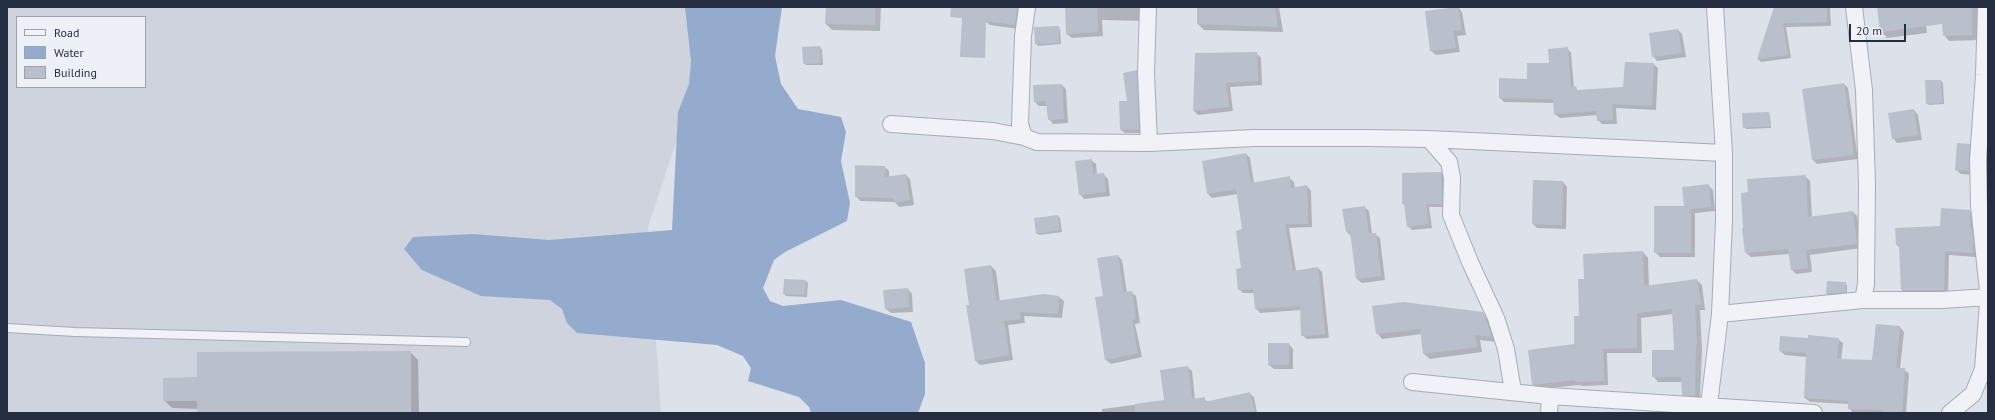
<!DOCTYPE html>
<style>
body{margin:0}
#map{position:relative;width:1995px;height:420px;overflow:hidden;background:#dde1e9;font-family:"PT Sans",sans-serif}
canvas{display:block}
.frame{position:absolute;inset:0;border:8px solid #252d41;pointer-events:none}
.legend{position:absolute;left:16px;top:16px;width:130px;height:72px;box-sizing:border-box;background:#edf0f6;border:1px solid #9da2ae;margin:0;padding:5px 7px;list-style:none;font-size:12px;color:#252d41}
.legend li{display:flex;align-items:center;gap:8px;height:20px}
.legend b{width:20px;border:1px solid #9da2ae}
.scale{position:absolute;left:1849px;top:24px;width:57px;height:18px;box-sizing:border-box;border:2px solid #252d41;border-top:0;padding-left:5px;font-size:12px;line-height:14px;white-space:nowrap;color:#252d41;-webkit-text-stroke:3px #edf0f6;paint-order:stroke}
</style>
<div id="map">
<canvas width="1995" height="420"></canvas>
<div class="frame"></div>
<ul class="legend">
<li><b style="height:5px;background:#f0f2f7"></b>Road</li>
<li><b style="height:11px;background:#94abcd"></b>Water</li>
<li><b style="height:11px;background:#babfcc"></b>Building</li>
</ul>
<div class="scale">20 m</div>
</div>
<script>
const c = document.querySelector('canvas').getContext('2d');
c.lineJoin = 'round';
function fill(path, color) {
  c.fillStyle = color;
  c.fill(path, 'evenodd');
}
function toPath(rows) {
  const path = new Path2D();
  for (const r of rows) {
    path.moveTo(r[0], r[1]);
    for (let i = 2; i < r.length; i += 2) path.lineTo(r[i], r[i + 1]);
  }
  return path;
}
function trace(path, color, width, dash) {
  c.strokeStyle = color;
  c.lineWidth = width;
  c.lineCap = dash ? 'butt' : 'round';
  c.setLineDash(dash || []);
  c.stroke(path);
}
fill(toPath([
 [7,7,721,7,648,227,661,413,7,413],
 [17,17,145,17,145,87,17,87]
]), '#cfd3de');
fill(toPath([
 [685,7,782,7,775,56,781,84,798,109,841,117,846,132,841,161,850,203,847,221,785,252,774,260,763,288,770,301,783,306,841,300,911,322,925,363,925,394,918,413,811,413,809,407,799,397,748,381,751,368,743,356,717,345,577,333,567,323,562,309,550,300,481,296,422,270,404,249,413,237,473,234,549,240,672,230,678,112,689,84,691,61]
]), '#94abcd');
fill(toPath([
 [827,7,881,7,880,31,832,30,826,24],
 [988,7,1022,7,1019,29,990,25,985,21],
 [1066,7,1144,7,1142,21,1102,20,1103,36,1072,38,1067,34],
 [1198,7,1279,7,1283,32,1204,30,1198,24],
 [1458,7,1462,12,1466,35,1457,36,1460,52,1436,55,1431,51,1426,12],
 [1775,7,1830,7,1831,26,1786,27,1791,58,1761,62,1758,59],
 [1878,7,1924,7,1927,33,1887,38,1881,31],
 [1943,7,1977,7,1978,40,1949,41,1944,35],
 [1058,27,1060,29,1061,44,1038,46,1036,43],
 [1678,30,1682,34,1686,57,1657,61,1653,56],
 [820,47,822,50,823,65,806,65,804,63],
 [1567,48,1571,53,1574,88,1579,91,1624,88,1653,64,1658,68,1656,110,1616,108,1617,124,1602,124,1598,120,1598,115,1560,118,1555,114,1555,103,1504,102,1500,98,1550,64],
 [1256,53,1261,58,1262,85,1230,87,1233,111,1198,115,1194,111,1196,54],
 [1136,71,1140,75,1142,133,1125,133,1121,130],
 [1941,81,1943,83,1944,104,1929,105,1927,103],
 [1844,84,1848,88,1858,159,1817,164,1813,160,1803,89],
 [1062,85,1066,89,1068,123,1053,124,1049,119,1048,106,1039,106,1035,102],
 [1914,110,1918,115,1922,140,1897,143,1893,138],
 [1768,113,1770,115,1771,128,1746,129,1744,127],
 [1969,145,1974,149,1973,175,1961,174,1956,170],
 [1246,154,1250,158,1254,183,1289,178,1294,182,1295,188,1307,186,1311,191,1312,227,1289,228,1296,271,1318,268,1322,272,1329,338,1307,339,1302,335,1301,310,1260,313,1256,309,1254,293,1243,293,1239,289,1243,269,1243,230,1238,194,1212,198,1208,194],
 [1091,160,1096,164,1097,175,1103,174,1108,179,1110,196,1084,199,1080,194],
 [885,167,889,171,889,177,906,175,910,179,914,205,899,207,895,202,860,201,856,196],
 [1441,173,1445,177,1445,207,1429,207,1432,228,1412,230,1408,226,1405,206,1403,204],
 [1805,176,1810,181,1812,217,1853,212,1857,216,1861,248,1810,255,1812,272,1796,274,1792,270,1790,254,1751,257,1746,253,1749,193],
 [1563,182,1567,187,1566,229,1537,228,1533,224],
 [1708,185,1713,190,1715,211,1695,213,1695,257,1660,257,1655,252,1686,207],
 [1364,207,1369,211,1372,234,1375,234,1380,238,1385,280,1362,283,1357,279,1351,236,1347,232],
 [1969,211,1974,215,1977,245,1976,257,1949,255,1948,294,1906,294,1902,290,1900,248,1897,245,1941,227],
 [1058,216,1060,218,1062,232,1039,235,1037,233],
 [1643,252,1648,258,1649,286,1697,280,1702,285,1705,310,1700,310,1702,350,1700,400,1688,400,1683,395,1683,382,1658,382,1653,376,1675,351,1673,314,1641,318,1642,353,1607,353,1608,385,1582,386,1580,385,1538,389,1533,384,1575,345,1585,280],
 [1118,256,1122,260,1127,293,1131,292,1136,296,1140,323,1135,324,1142,357,1111,364,1106,360,1104,297],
 [991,266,996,271,1000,302,1043,295,1059,297,1064,301,1062,318,1024,316,1025,323,1008,325,1013,360,980,365,976,361,970,306],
 [806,281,808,283,807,297,786,296,784,294],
 [1845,283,1847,285,1847,294,1829,296,1827,294],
 [908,289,912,294,913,312,891,313,886,309],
 [1482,313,1488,319,1497,342,1480,340,1482,352,1430,359,1424,354,1422,334,1382,339,1377,333],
 [1876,325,1900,327,1904,332,1900,369,1904,369,1909,374,1906,413,1853,413,1849,408,1849,404,1810,402,1805,398,1807,357,1785,355,1780,351,1838,339,1843,343,1841,361,1873,361],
 [1289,344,1293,349,1293,369,1274,369,1269,365],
 [410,352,418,360,419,413,198,413,198,409,172,408,164,400,198,378],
 [1187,367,1192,371,1195,400,1204,399,1208,402,1249,393,1254,397,1257,413,1102,413,1102,409,1165,401]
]), '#0003');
fill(toPath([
 [826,7,875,7,875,25,825,24],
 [951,7,1017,7,1015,25,986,21,985,58,960,57,962,18,950,17],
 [1065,7,1097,7,1098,32,1066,34],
 [1197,7,1275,7,1278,27,1197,24],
 [1458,7,1462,30,1453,31,1456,48,1430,51,1425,11],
 [1774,7,1827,7,1827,22,1783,23,1788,55,1757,59],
 [1877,7,1972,7,1972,35,1943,36,1942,24,1880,32],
 [1059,26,1059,43,1035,44,1034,27],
 [1678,29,1682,53,1652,57,1649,33],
 [820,46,821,63,803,64,802,47],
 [1568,47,1571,87,1576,86,1577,90,1623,87,1625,62,1654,63,1652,106,1612,104,1613,120,1597,121,1596,111,1554,114,1553,99,1499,98,1499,78,1527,79,1527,63,1549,63,1548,49],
 [1257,52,1258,81,1226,83,1229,107,1193,111,1195,53],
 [1137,70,1139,129,1120,130,1119,101,1127,101,1123,73],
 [1925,80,1941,80,1942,103,1926,104],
 [1844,83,1854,155,1812,160,1802,89],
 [1062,84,1064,119,1048,120,1046,101,1034,102,1033,85],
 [1914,109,1918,135,1892,139,1888,113],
 [1769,112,1770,126,1743,128,1742,113],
 [1957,143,1970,144,1969,171,1955,170],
 [1246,153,1251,183,1290,176,1291,188,1307,185,1308,224,1285,224,1293,271,1318,267,1325,334,1301,336,1300,306,1255,309,1253,289,1238,290,1236,269,1241,268,1236,231,1242,229,1236,189,1207,194,1202,161],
 [1092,159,1093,174,1104,173,1106,192,1079,195,1075,161],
 [855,165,885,166,885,177,906,174,910,200,894,203,893,198,855,197],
 [1441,172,1442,204,1426,204,1429,224,1407,227,1404,204,1402,204,1402,173],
 [1806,175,1808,217,1853,211,1857,244,1806,250,1808,268,1791,270,1788,249,1745,253,1742,229,1743,228,1741,193,1748,192,1747,179],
 [1533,180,1563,181,1562,225,1532,224],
 [1709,184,1711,207,1691,209,1691,253,1654,253,1654,206,1684,206,1682,187],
 [1365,206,1369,233,1376,233,1381,276,1356,279,1350,231,1346,232,1342,209],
 [1941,208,1970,210,1970,227,1972,227,1973,241,1972,253,1945,251,1944,290,1901,290,1899,245,1896,245,1895,228,1940,226],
 [1058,215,1060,230,1036,234,1034,218],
 [1643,251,1644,286,1697,279,1701,305,1695,305,1697,345,1696,345,1695,396,1682,395,1681,377,1652,377,1652,350,1674,350,1672,309,1637,313,1637,348,1603,349,1604,381,1575,382,1575,380,1532,385,1528,350,1574,344,1574,316,1579,316,1578,279,1584,279,1583,254],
 [1118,255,1124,292,1132,291,1136,319,1132,320,1138,353,1105,360,1095,297,1103,296,1097,258],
 [991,265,996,301,1043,294,1059,296,1058,314,1020,312,1021,319,1004,321,1009,355,975,361,966,305,969,305,964,269],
 [784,279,806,280,805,295,783,294],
 [1827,281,1846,282,1845,292,1826,294],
 [908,288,909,307,885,309,883,290],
 [1403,302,1483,312,1492,337,1475,335,1477,347,1423,354,1420,329,1376,334,1372,306],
 [1876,324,1900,326,1896,368,1905,368,1902,413,1883,413,1883,410,1848,409,1848,401,1804,398,1806,353,1779,351,1780,336,1808,338,1808,335,1839,338,1837,359,1872,360],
 [1268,343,1289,343,1289,365,1268,365],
 [411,351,411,413,197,413,197,401,163,401,163,378,197,377,197,352],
 [1188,366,1192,399,1205,397,1205,402,1250,392,1255,413,1135,413,1135,404,1164,400,1160,370]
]), '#babfcc');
const lane = toPath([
 [7,328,75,332,466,342]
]);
const street = toPath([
 [1148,7,1146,73,1149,143],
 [1854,7,1864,90,1867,185,1866,284,1863,300],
 [1986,7,1984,75,1978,160,1979,206,1988,291],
 [891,124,993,131,1024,137,1037,142,1149,143,1254,138,1368,138,1429,139,1724,153],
 [1024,137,1020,124,1023,36,1027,7],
 [1429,139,1449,162,1452,178,1451,215,1470,262,1496,318,1506,349,1513,391],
 [1720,314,1863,300,1942,300,1988,297],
 [1412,382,1550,396,1814,413],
 [1549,413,1550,396],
 [1708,413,1720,314,1724,220,1724,153,1715,7],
 [1950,413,1973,394,1983,369,1988,302]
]);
trace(lane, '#a6abb7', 10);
trace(street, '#a6abb7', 18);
trace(lane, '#f0f2f7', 8);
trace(street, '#f0f2f7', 16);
</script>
